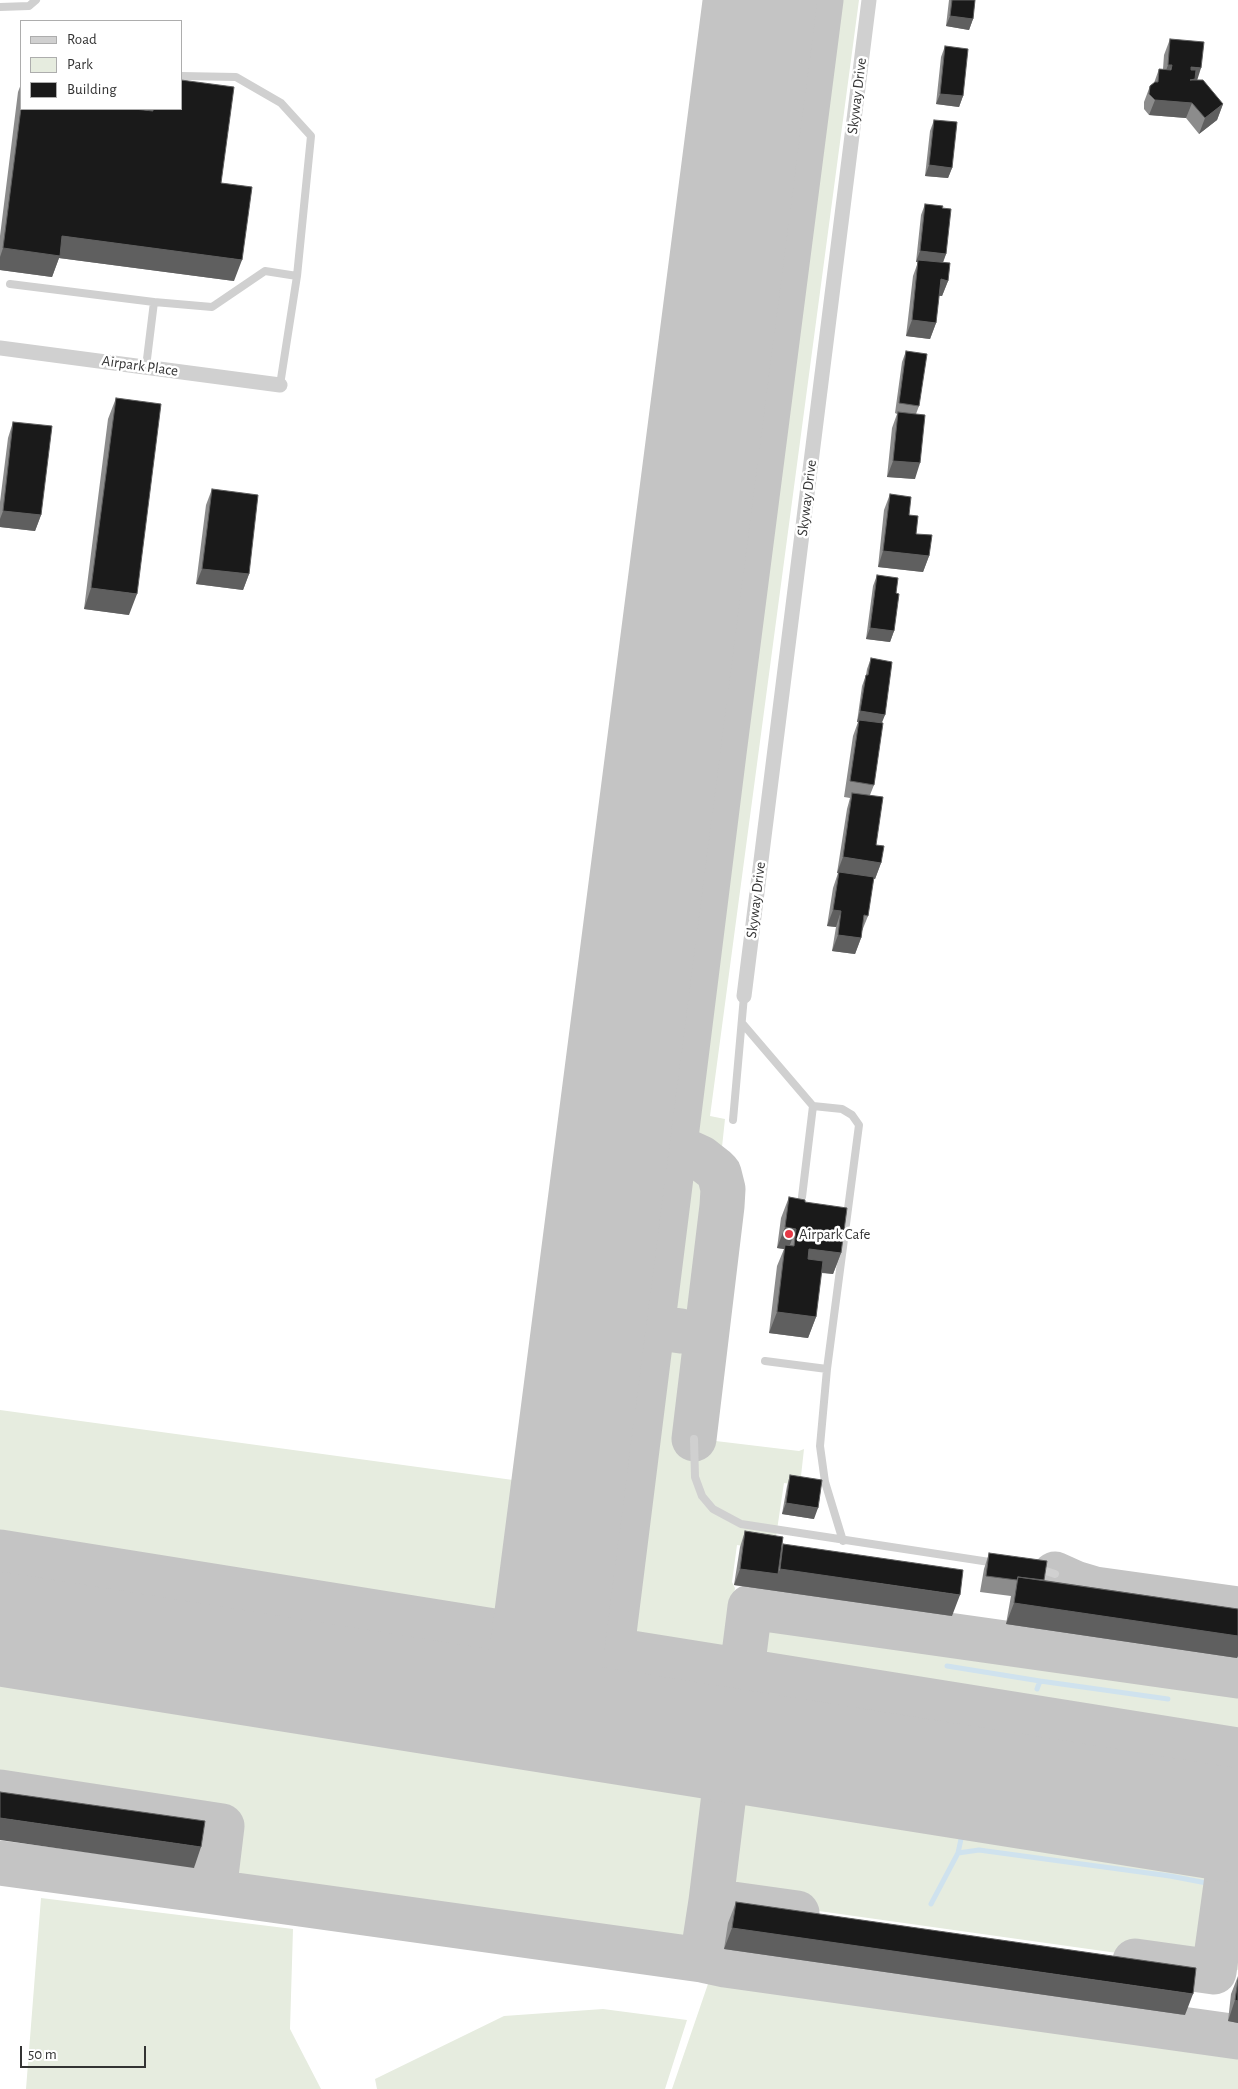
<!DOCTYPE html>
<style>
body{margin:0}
#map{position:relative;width:1238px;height:2089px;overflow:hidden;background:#fff;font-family:"Alegreya Sans",sans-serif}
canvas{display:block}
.legend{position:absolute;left:20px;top:20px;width:162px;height:90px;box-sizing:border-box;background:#fff;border:1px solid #adadad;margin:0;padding:6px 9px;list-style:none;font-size:15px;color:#333}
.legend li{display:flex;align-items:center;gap:10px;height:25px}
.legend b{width:25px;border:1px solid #adadad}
.scale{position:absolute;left:20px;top:2046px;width:126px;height:22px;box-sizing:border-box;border:2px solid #333;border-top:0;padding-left:6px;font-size:15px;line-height:18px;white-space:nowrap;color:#333;-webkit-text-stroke:4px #fff;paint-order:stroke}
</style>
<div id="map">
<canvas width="1238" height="2089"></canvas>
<ul class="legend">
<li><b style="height:6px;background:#d0d0d0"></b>Road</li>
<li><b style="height:14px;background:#e6ecdf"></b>Park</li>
<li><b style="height:14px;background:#1a1a1a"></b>Building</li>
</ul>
<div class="scale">50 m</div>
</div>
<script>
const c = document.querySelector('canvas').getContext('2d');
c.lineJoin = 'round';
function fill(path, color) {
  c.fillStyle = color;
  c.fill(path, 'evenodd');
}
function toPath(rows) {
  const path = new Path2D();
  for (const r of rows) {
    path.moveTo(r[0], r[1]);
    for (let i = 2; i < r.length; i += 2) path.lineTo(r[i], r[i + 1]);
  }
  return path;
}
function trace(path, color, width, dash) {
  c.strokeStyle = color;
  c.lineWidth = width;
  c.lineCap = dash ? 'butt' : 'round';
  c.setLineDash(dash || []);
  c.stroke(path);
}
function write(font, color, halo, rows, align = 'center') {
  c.font = font + ' "Alegreya Sans",sans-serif';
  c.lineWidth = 5;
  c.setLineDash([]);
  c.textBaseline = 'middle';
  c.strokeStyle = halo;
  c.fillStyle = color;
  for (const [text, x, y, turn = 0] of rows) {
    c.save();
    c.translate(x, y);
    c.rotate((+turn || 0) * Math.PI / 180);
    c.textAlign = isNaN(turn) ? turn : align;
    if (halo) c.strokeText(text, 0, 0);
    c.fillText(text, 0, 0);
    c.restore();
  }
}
fill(toPath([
 [707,0,859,0,710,1116,725,1119,719,1175,705,1173,674,1436,799,1451,804,1449,800,1485,784,1483,774,1550,737,1545,732,1582,735,1588,732,1609,1238,1682,1238,1970,705,1895,696,1979,220,1910,230,1819,0,1785,0,1410,513,1480],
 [41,1898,293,1929,290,2029,321,2089,26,2089],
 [709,1981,1238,2053,1238,2089,672,2089],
 [603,2009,687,2020,665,2089,377,2089,375,2079,504,2016]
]), '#e6ecdf');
trace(toPath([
 [947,1666,1040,1681],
 [1037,1689,1040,1681,1168,1699],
 [958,1853,961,1839],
 [1233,1888,1238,1888],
 [931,1904,958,1853,979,1850,1170,1876,1217,1885]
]), '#cfe2ee', 5);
trace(toPath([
 [664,744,724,753],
 [675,1146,701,1158,715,1169,719,1173,723,1189,722,1206,694,1439],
 [589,1318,681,1331],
 [0,1552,1238,1750],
 [1055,1574,1075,1583,1095,1589,1238,1609],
 [612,1649,724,753,821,0],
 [742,1670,750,1607,1238,1676],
 [730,1745,711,1901,797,1913],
 [0,1792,222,1826,214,1892,0,1863],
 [214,1892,702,1960],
 [711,1901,702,1960,725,1965,1238,2037],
 [1135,1961,1214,1972,1234,1826]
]), '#c4c4c4', 45);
trace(toPath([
 [0,1629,1238,1826],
 [547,1649,760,0]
]), '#c4c4c4', 114);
trace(toPath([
 [0,7,29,6,36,0],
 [181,76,236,77,281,103,311,136,297,276],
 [10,284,154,302,146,367],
 [154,302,212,307,265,271,297,276,280,385],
 [742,1023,813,1106,842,1109,852,1115,859,1125,827,1369,820,1446,825,1482,843,1541],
 [733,1120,744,996],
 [802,1197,813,1106],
 [765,1361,827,1369],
 [694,1439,695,1477,702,1496,713,1509,741,1524,996,1563],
 [1037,1568,1055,1574]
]), '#d0d0d0', 8);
trace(toPath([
 [0,348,280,385],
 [744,996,869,0]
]), '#d0d0d0', 15);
fill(toPath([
 [949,0,975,0,973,19,969,30,946,26],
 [1170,39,1197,80,1223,104,1217,120,1199,134,1186,118,1149,115,1144,109,1144,102,1150,86,1154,83,1159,69,1163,69,1164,55],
 [945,46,963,96,959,107,936,104,941,57],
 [21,84,21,109,148,111,148,109,181,109,221,183,234,281,59,258,52,277,0,270,0,236,18,92],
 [934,120,952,168,948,178,925,176,930,131],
 [925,204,942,208,946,254,943,263,948,281,942,296,939,296,936,323,930,339,906,336,913,276,918,262,916,262,921,215],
 [906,351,919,406,916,414,915,479,887,477,892,428,897,414,895,413,902,362],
 [116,398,129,615,84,609,108,419],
 [13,422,41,515,35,531,0,527,0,502,8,438],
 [212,489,249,574,243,590,196,584,206,505],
 [890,494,909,515,916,534,929,556,923,572,878,567,884,510],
 [877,575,896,593,894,631,890,642,866,639,873,586],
 [871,658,881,723,874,785,870,795,876,845,881,863,875,879,873,878,868,916,862,931,861,938,855,954,832,951,836,927,827,926,833,888,838,873,837,873,847,809,850,798,844,797,853,736,858,722,857,722,862,686,866,675,867,669],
 [789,1197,805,1202,841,1253,833,1274,821,1273,816,1317,808,1338,769,1333,777,1266,784,1249,777,1248,781,1218],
 [790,1475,814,1519,782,1514,787,1486],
 [745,1531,782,1548,783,1544,952,1616,734,1585,740,1547],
 [989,1553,1044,1580,1238,1609,1238,1656,1237,1658,1006,1624,1011,1596,980,1592,984,1569],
 [736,1902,1185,2015,724,1949,728,1923],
 [1238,1976,1238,2023,1228,2021,1231,1994]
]), '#8c8c8c');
fill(toPath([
 [950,16,973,19,969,30,946,26],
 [1168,65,1172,65,1166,81,1162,81],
 [1191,67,1201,68,1196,84,1185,83],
 [940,94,963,96,959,107,936,104],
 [1155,100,1192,103,1186,118,1149,115],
 [1223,104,1217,120,1199,134,1205,118],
 [929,165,952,168,948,178,925,176],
 [62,236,242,260,234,281,59,258,52,277,0,270,0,257,3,248],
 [920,251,946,254,942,264,918,260,918,262,916,262],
 [941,279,948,281,942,296,935,295],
 [912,320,936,323,930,339,906,336],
 [893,461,920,463,915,479,887,477],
 [3,511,41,515,35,531,0,527,0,519],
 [883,551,929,556,923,572,878,567],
 [202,569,249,574,243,590,196,584],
 [91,588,137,594,129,615,84,609],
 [870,628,894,631,890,642,866,639],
 [860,711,885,715,881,725,859,720,858,722,857,722],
 [843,857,881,863,875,879,837,873],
 [833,910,841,911,836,927,827,926],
 [838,935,861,938,855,954,832,951],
 [785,1227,796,1229,788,1250,785,1245,784,1249,777,1248],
 [809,1249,841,1253,833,1274,802,1270],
 [777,1312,816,1317,808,1338,769,1333],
 [786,1503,818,1508,814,1519,782,1514],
 [740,1569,778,1574,780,1569,960,1595,952,1616,734,1585],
 [1014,1603,1238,1636,1238,1656,1237,1658,1006,1624],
 [0,1818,201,1847,194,1868,0,1840],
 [732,1928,1193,1994,1185,2015,724,1949],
 [1235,2000,1238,2001,1238,2023,1228,2021]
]), '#5f5f5f');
const building = toPath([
 [952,0,975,0,973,19,950,16,952,0],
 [1170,39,1204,42,1201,68,1191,67,1191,70,1196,70,1195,79,1190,80,1203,80,1223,104,1205,118,1192,103,1155,100,1149,94,1150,86,1155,82,1158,82,1159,69,1171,70,1172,65,1168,65,1170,39],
 [945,46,968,49,963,96,940,94,945,46],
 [181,80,234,87,221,183,252,187,242,260,62,236,60,256,3,248,21,108,134,109,153,111,153,109,181,109,181,80],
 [934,120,957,122,952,168,929,165,934,120],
 [925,204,943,206,942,208,951,209,946,254,920,251,925,204],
 [918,260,950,263,948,281,941,279,936,323,912,320,918,260],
 [906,351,927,354,919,406,899,403,906,351],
 [116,398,161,404,137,594,91,588,116,398],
 [898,412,925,415,920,463,893,461,898,412],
 [13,422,52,426,41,515,3,511,13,422],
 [212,489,258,495,249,574,202,569,212,489],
 [890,494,911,497,909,515,918,516,916,534,932,535,929,556,883,551,890,494],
 [877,575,898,578,896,593,899,594,894,631,870,628,877,575],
 [871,658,892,662,885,715,860,711,866,675,868,675,871,658],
 [859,720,883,723,874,785,850,781,859,720],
 [852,793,883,797,876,845,884,846,881,863,843,857,852,793],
 [839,872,874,877,868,916,864,915,861,938,838,935,841,911,833,910,839,872],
 [789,1197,805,1200,805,1202,847,1208,841,1253,809,1249,808,1259,823,1261,816,1317,777,1312,785,1245,794,1246,796,1229,785,1227,789,1197],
 [790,1475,822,1480,818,1508,786,1503,790,1475],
 [745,1531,783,1537,778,1574,740,1569,745,1531],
 [783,1544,963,1570,960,1595,780,1569,783,1544],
 [989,1553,1047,1561,1044,1580,1018,1577,1017,1580,986,1576,989,1553],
 [1018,1577,1238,1609,1238,1636,1014,1603,1018,1577],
 [0,1792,205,1821,201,1847,0,1818,0,1792],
 [736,1902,1196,1968,1193,1994,732,1928,736,1902],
 [1238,1980,1238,2001,1235,2000,1238,1980]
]);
fill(building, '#1a1a1a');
trace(building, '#5f5f5f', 1);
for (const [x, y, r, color] of [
 [789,1234,5,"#e63946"]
]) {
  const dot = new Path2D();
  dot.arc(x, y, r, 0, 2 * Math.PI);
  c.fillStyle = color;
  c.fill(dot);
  trace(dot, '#fff', 2);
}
write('15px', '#333', '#fff', [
 ["Skyway Drive",857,96,-83],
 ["Airpark Place",140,366,8],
 ["Skyway Drive",807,498,-83],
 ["Skyway Drive",756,900,-83]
]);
write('15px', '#333', '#fff', [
 ["Airpark Cafe",799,1234]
], 'left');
</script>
